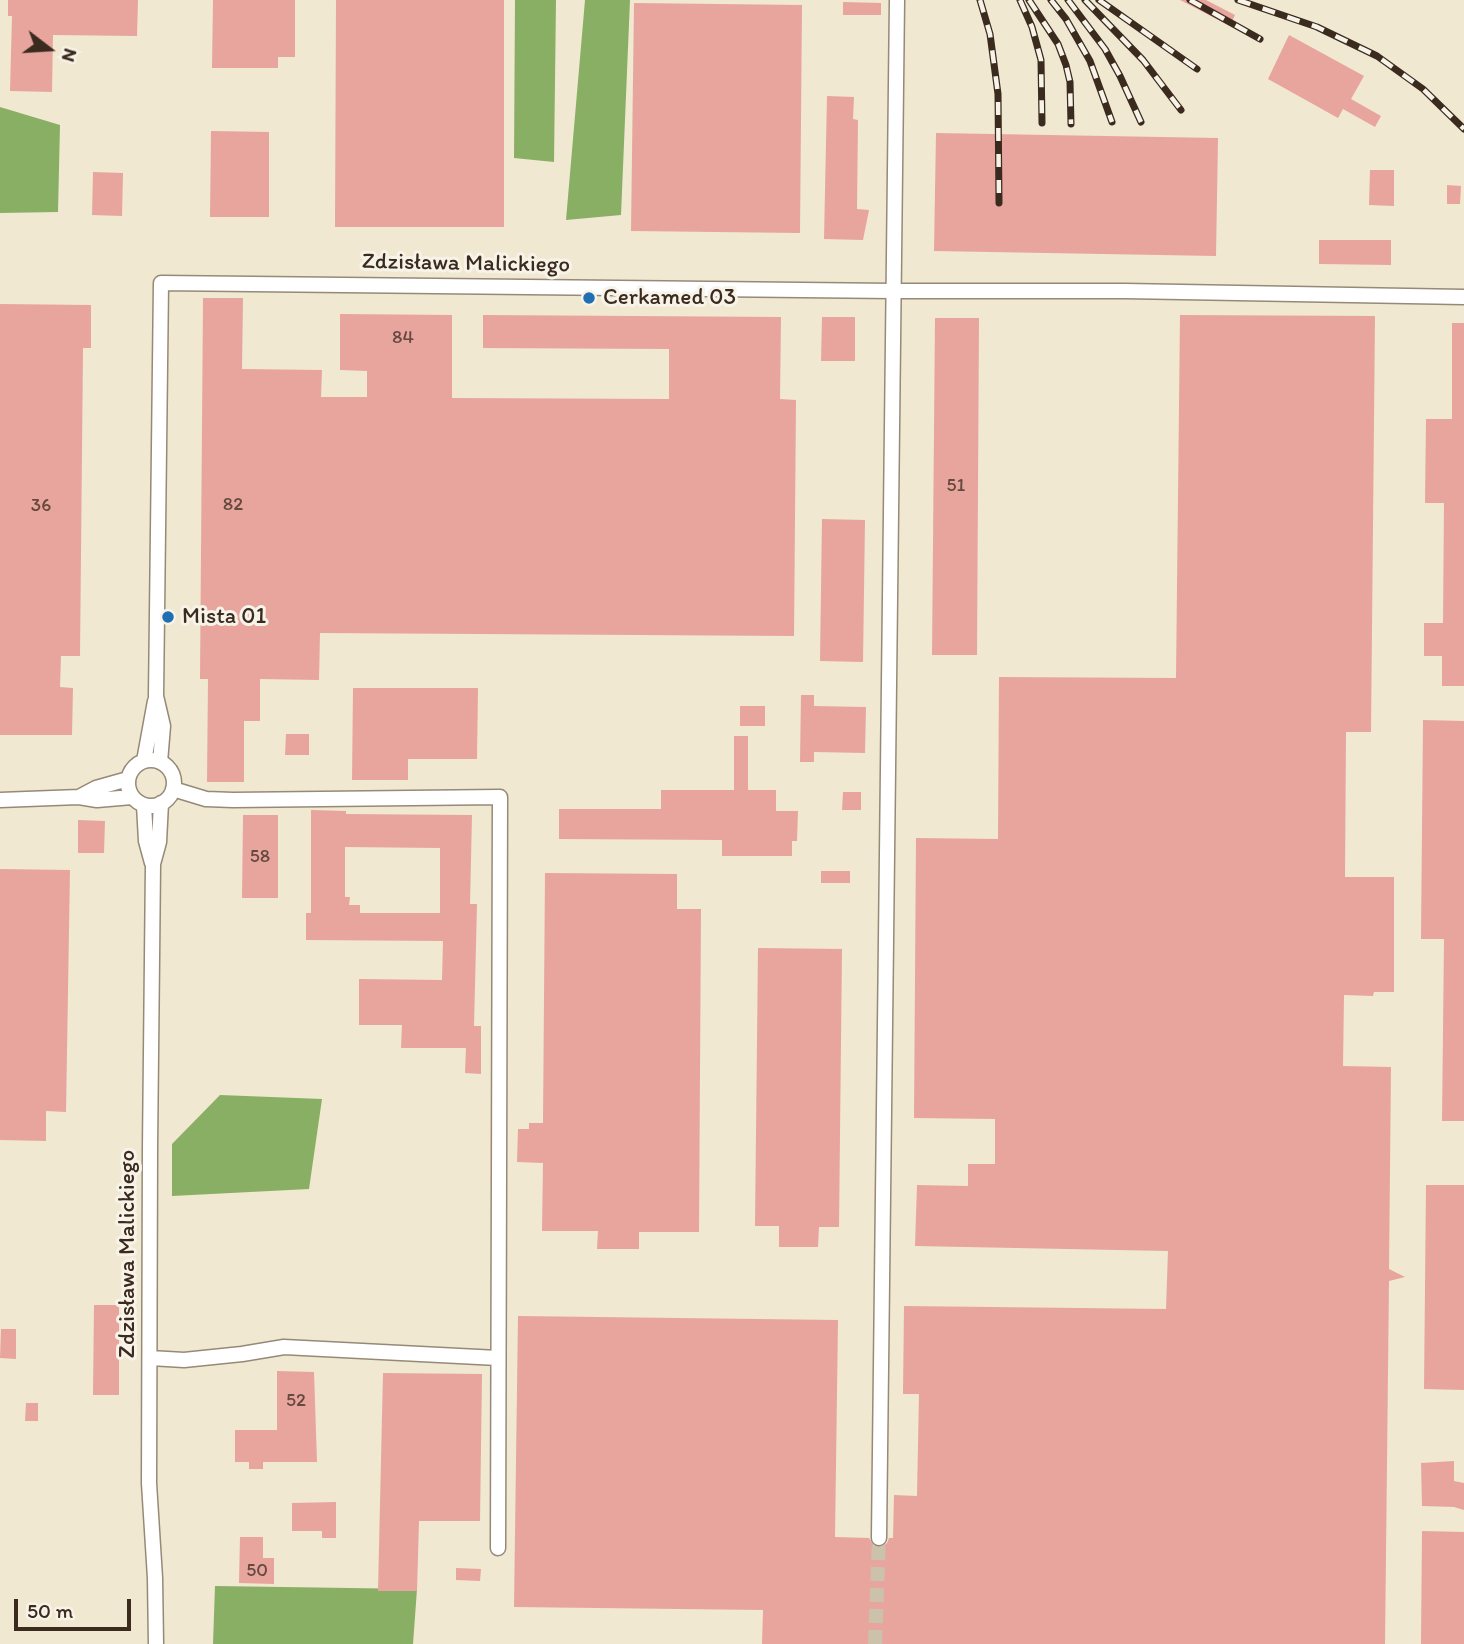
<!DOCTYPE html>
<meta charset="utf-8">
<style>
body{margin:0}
#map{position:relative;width:1464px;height:1644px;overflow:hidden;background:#f0e8d0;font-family:Itim,sans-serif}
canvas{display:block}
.north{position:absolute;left:14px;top:14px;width:70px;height:70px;-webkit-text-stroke:5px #f7f3e8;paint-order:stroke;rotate:107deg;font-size:19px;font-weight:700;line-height:28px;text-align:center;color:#3b2a1e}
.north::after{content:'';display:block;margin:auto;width:24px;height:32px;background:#3b2a1e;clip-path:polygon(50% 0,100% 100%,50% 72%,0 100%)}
.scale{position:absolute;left:14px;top:1599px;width:117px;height:32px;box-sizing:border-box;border:4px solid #3b2a1e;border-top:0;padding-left:9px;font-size:21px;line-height:24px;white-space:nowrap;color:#3b2a1e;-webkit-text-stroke:5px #f7f3e8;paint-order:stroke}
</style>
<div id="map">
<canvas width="1464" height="1644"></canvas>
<div class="north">N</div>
<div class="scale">50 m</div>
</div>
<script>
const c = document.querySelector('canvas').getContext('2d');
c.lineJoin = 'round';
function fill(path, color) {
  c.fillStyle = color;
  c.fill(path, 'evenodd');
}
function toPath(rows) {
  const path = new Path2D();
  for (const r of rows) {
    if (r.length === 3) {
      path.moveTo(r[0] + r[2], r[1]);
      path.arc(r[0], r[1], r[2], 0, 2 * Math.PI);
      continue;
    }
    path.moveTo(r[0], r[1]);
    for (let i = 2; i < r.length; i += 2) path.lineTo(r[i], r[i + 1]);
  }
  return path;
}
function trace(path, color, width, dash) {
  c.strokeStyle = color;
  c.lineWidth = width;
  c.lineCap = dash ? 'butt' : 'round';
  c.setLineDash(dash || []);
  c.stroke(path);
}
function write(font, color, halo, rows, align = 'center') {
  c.font = font + ' Itim,sans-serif';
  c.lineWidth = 6;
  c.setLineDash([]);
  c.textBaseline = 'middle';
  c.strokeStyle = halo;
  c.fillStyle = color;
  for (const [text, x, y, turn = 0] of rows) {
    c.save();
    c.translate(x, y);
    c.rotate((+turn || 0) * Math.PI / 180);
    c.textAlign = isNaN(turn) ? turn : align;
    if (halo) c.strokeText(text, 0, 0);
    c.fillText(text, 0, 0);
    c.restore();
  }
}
fill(toPath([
 [515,0,556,0,554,162,514,158],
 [585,0,630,0,621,215,566,220],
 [0,107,60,125,58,212,0,213],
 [220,1095,322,1099,309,1189,172,1196,172,1144],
 [215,1586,417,1589,413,1644,213,1644]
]), '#89af64');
fill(toPath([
 [8,0,138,0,137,36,53,35,52,92,10,91,12,16,8,16],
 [213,0,295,0,295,57,278,57,278,68,212,68],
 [336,0,504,0,504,227,335,227],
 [1180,0,1206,0,1235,15,1230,26],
 [843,2,881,3,881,15,843,15],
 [634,3,802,5,800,233,631,231],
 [1289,35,1364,76,1351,99,1381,116,1375,127,1343,109,1338,118,1268,79],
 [827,96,854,97,853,119,858,120,857,209,869,210,863,240,824,239],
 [211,131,269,132,269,217,210,217],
 [936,133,1218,138,1216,256,934,251],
 [1370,170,1394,170,1394,206,1369,205],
 [93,172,123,173,122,216,92,215],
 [1447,185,1461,186,1460,204,1447,204],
 [1319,240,1391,240,1391,265,1319,264],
 [203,298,243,298,242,369,322,370,321,397,367,397,367,371,340,370,340,314,452,315,452,398,669,399,669,349,483,348,483,315,781,317,780,399,796,400,794,636,320,633,319,680,260,679,260,721,244,721,244,782,207,782,208,679,200,679],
 [0,304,91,305,91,348,83,348,80,656,61,656,60,687,73,688,72,735,0,735],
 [1180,315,1375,316,1371,732,1346,732,1345,877,1394,877,1394,992,1374,992,1373,996,1344,995,1343,1066,1391,1067,1389,1269,1405,1277,1389,1281,1385,1644,762,1644,763,1610,514,1607,518,1316,838,1320,835,1537,869,1538,874,1546,880,1548,887,1543,889,1538,893,1538,894,1495,917,1496,919,1394,903,1394,904,1306,1166,1309,1168,1251,915,1246,917,1185,968,1186,968,1164,995,1164,995,1119,914,1118,916,838,998,839,999,677,1176,678],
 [822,317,855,317,855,361,821,361],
 [935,318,979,318,977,655,932,655],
 [1452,323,1464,323,1464,686,1442,686,1442,656,1424,656,1424,623,1443,623,1444,503,1425,503,1426,419,1452,419],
 [822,519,865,520,863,662,820,661],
 [353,688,478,688,477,759,408,759,408,780,352,780],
 [801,695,814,695,814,706,866,707,865,753,814,752,814,762,800,762],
 [740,706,765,706,765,726,740,726],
 [1423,720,1464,721,1464,1121,1442,1121,1444,939,1421,939],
 [286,734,309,734,309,755,285,755],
 [734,736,748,736,748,790,776,790,776,811,798,811,797,841,792,841,792,856,722,856,722,840,559,839,559,809,661,809,661,790,734,790],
 [843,792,861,792,861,810,842,810],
 [311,810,346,811,346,814,472,815,470,904,477,904,474,1026,481,1026,481,1074,465,1073,466,1048,401,1048,402,1025,359,1025,359,979,442,980,443,941,306,940,306,913,311,913],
 [345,847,440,848,440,913,360,913,360,905,349,905,350,897,345,897],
 [243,815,278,815,278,898,242,898],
 [78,820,105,821,104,853,78,853],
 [0,869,70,870,66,1112,46,1111,46,1141,0,1140],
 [821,871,850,871,850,883,821,883],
 [545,873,677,874,677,909,701,909,699,1232,639,1232,639,1249,597,1249,598,1231,542,1231,543,1163,517,1162,518,1129,529,1129,529,1123,543,1123],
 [758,948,842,949,839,1227,819,1227,818,1247,779,1247,779,1226,755,1226],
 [1426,1185,1464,1185,1464,1390,1424,1389],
 [94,1305,119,1305,119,1395,93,1395],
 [1,1329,16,1329,16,1359,0,1358],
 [277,1371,314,1372,317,1462,263,1462,263,1469,249,1469,249,1462,235,1462,235,1430,277,1430],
 [383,1373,482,1374,480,1521,419,1521,417,1591,378,1591],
 [26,1403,38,1403,38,1421,25,1421],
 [1454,1461,1454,1481,1464,1483,1464,1510,1454,1507,1422,1506,1421,1463],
 [336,1502,336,1538,322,1538,322,1531,292,1531,292,1503],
 [1422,1531,1464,1532,1464,1644,1421,1644],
 [240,1537,263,1537,263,1558,274,1558,274,1584,239,1583],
 [456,1568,481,1569,480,1581,456,1580]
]), '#e7a59e');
trace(toPath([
 [875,1644,879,1538]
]), '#ccc2ac', 14, [14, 7]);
const street = toPath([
 [151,783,23],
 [144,761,155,701],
 [160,762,163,726,156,696,161,283,893,291,1125,291,1464,297],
 [173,789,206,799,233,800,500,797,498,1548],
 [79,797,96,788,128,779],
 [0,800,79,797,97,800,132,797],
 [144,805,146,841,152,863],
 [150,1358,184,1360,242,1354,284,1347,498,1358],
 [879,1538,897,0],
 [156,1644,155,1578,149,1483,150,1148,153,864,159,842,161,803]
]);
trace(street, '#968977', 17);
trace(street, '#fff', 14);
const rail = toPath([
 [980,0,990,34,998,94,999,203],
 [1020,0,1032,27,1041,60,1042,123],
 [1029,0,1058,44,1066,65,1070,82,1071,124],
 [1051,0,1066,19,1090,61,1112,122],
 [1068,0,1105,49,1120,76,1141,122],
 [1085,0,1143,60,1181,110],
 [1099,0,1197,69],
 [1190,0,1260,39],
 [1238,0,1317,27,1377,56,1423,89,1464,129]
]);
trace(rail, '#3b2a1e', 7);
trace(rail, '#f7f3e8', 4.5, [13]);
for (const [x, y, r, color] of [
 [589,298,7,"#1f6fb2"],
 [168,617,7,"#1f6fb2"]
]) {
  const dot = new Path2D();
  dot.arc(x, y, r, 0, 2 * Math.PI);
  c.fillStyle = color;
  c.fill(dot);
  trace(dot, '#f7f3e8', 2.5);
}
write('19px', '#66493e', null, [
 ["84",403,338],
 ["51",956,486],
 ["82",233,505],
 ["36",41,506],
 ["58",260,857],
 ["52",296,1401],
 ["50",257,1571]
]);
write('23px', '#3b2a1e', '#f7f3e8', [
 ["Zdzisława Malickiego",466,264,1],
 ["Zdzisława Malickiego",128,1254,-90]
]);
write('23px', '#3b2a1e', '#f7f3e8', [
 ["Cerkamed 03",603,298],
 ["Mista 01",182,617]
], 'left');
</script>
